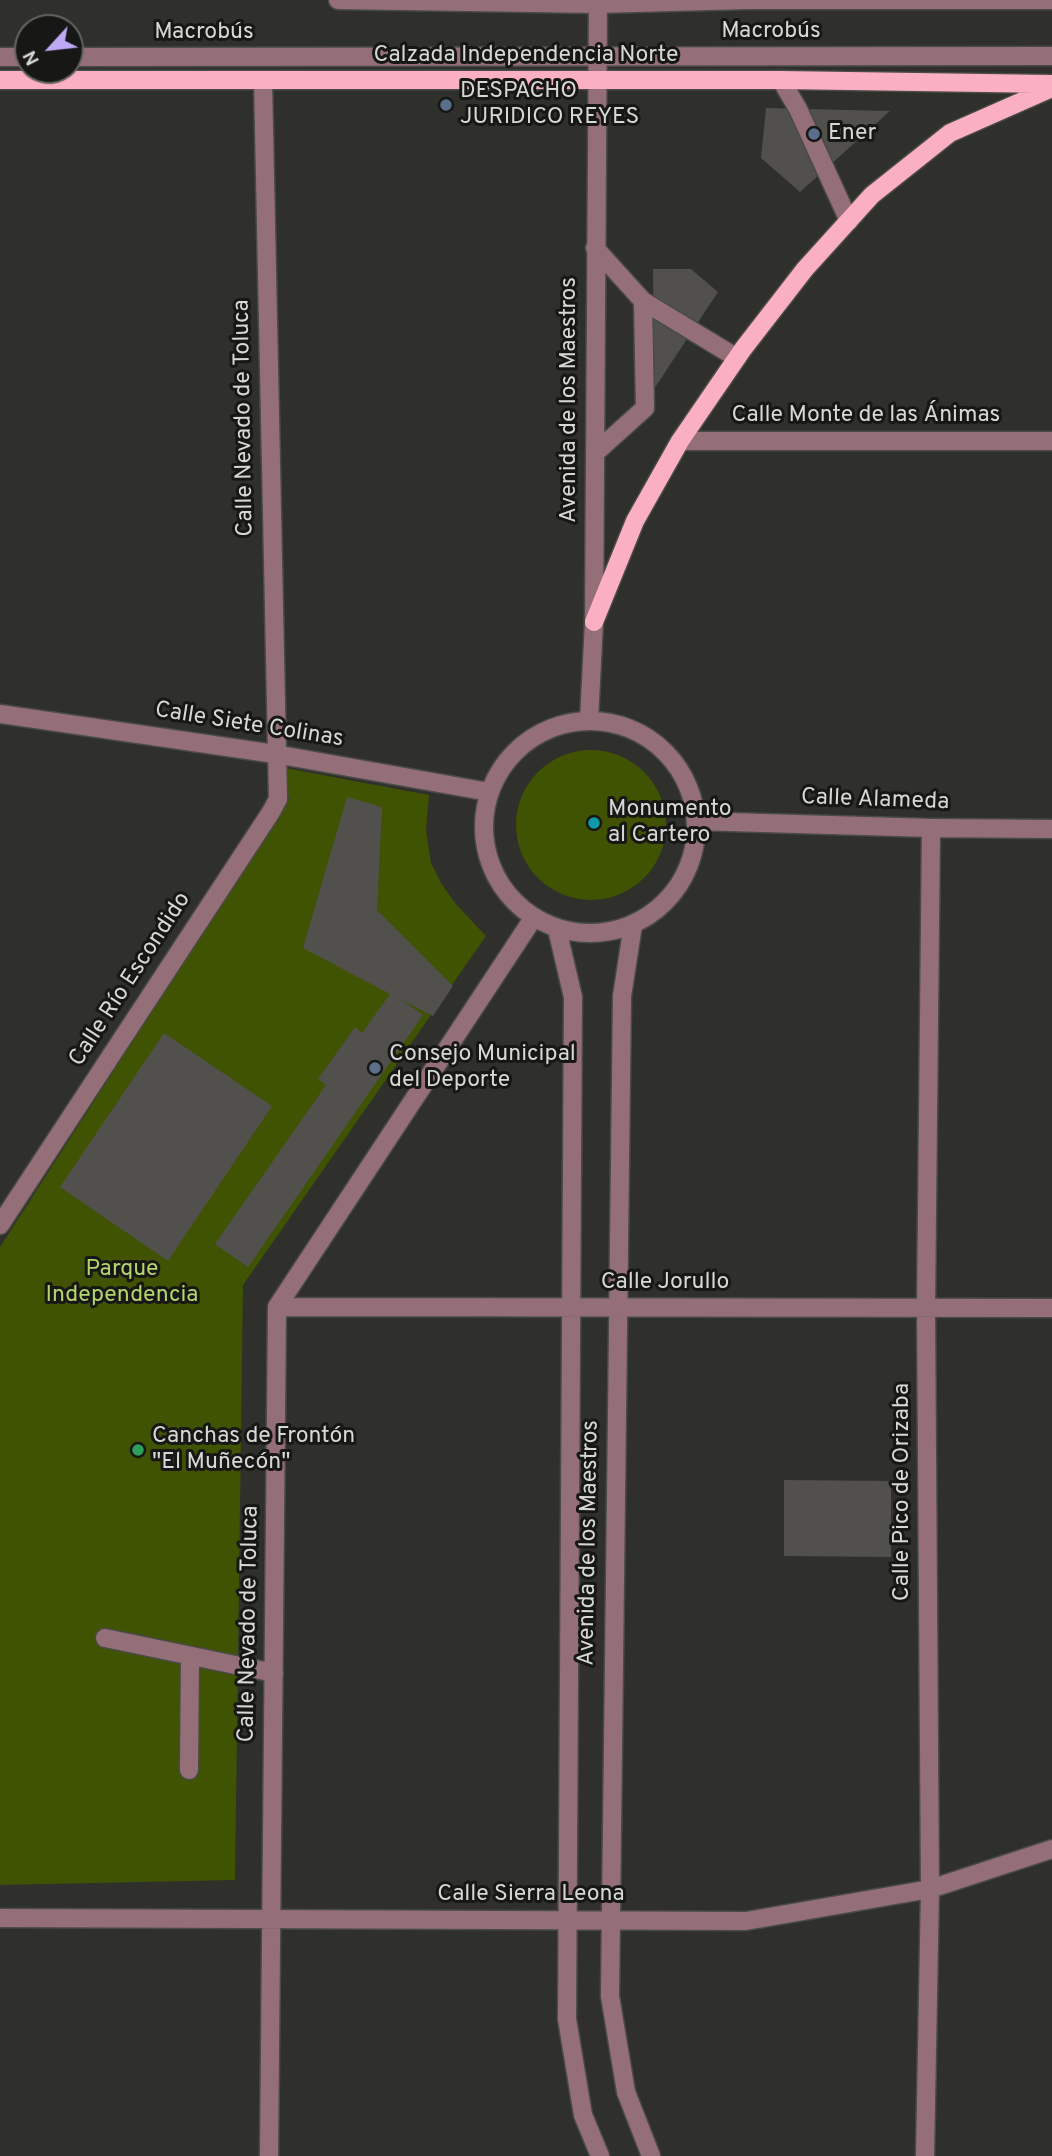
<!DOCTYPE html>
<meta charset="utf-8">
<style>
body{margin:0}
#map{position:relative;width:1052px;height:2156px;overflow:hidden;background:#2f2f2c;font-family:Overpass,sans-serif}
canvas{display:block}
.north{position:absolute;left:14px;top:14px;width:70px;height:70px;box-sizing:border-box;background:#171716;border:2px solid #646462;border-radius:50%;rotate:243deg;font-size:19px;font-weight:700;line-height:28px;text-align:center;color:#d7d7d5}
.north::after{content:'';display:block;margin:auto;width:24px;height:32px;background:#bea9f5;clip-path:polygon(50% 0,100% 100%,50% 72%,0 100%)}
</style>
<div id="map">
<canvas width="1052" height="2156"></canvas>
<div class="north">N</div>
</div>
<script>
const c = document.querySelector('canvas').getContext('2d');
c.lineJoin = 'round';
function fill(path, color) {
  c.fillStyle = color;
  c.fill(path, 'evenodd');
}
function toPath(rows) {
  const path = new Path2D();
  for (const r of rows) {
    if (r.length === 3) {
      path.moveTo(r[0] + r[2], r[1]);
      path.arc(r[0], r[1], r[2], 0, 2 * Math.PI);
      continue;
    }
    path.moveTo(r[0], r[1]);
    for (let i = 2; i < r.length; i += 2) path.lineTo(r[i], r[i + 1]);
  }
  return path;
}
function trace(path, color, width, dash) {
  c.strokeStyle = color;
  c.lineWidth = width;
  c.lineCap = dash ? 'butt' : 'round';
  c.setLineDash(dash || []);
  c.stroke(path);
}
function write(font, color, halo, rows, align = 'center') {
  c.font = font + ' Overpass,sans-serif';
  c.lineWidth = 6;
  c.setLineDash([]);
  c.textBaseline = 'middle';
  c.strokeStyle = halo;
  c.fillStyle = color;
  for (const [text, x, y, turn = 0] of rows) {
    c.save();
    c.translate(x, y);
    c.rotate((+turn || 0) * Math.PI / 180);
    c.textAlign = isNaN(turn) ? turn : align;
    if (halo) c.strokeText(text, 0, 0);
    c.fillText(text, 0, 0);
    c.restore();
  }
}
fill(toPath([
 [591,825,75],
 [280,767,429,795,426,830,431,863,441,883,455,903,486,936,243,1285,235,1880,0,1885,0,1247,289,799]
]), '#3f5302');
fill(toPath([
 [766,108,890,111,800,192,761,158],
 [653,269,691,269,718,292,654,389],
 [347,797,382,807,377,910,453,986,433,1016,402,1000,423,1015,248,1267,215,1244,326,1085,318,1079,355,1027,362,1033,390,994,303,948],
 [164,1033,272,1106,168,1261,60,1187],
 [784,1480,891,1481,891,1557,784,1556]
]), '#51504d');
const minor = toPath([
 [338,0,597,4,747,0,1052,0],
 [0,57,28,57],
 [70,57,1052,56],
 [781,80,798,109,849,221],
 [643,301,737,358],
 [680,441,1052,441],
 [595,453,645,408,643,301,595,248],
 [0,714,275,754,489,792],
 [589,720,594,622,598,0],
 [590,827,106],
 [696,821,931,828,1052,829],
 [633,925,622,996,610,1996,626,2092,651,2156],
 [557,929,573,997,567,2019,583,2115,600,2156],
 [0,1225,271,812,278,799,263,81],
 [277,1307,1052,1308],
 [105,1638,274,1673],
 [189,1770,190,1656],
 [0,1918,746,1921,930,1889,1052,1849],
 [269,2156,277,1307,534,917],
 [925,2156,930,1889,926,1308,931,828]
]);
const major = toPath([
 [0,80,781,80,1052,84],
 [594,622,635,521,680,441,743,349,805,269,872,195,950,133,1052,88]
]);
trace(minor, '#4a4a47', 21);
trace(major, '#4a4a47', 21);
trace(minor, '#946f78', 18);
trace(major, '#fbafc2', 18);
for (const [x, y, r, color] of [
 [446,105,7,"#5c6f8a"],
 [814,134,7,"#5c6f8a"],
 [594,823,7,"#0f9aa8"],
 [375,1068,7,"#5c6f8a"],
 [138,1450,7,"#2e9e5b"]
]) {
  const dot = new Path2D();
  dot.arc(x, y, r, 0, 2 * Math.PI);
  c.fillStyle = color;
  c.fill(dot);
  trace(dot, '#171716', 2.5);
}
write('23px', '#d7d7d5', '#171716', [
 ["Macrobús",771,32],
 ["Macrobús",204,33],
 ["Calzada Independencia Norte",526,56],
 ["Avenida de los Maestros",570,400,-90],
 ["Calle Monte de las Ánimas",866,416],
 ["Calle Nevado de Toluca",245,418,-91],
 ["Calle Siete Colinas",249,726,9],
 ["Calle Alameda",875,801,2],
 ["Calle Río Escondido",131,980,-57],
 ["Calle Jorullo",665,1283],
 ["Calle Pico de Orizaba",903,1492,-90],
 ["Avenida de los Maestros",590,1543,-89],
 ["Calle Nevado de Toluca",250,1624,-89],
 ["Calle Sierra Leona",531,1895]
]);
write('23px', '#d7d7d5', '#171716', [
 ["DESPACHO",460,92],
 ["JURIDICO REYES",460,118],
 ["Ener",828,134],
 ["Monumento",608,810],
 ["al Cartero",608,836],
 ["Consejo Municipal",389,1055],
 ["del Deporte",389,1081],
 ["Canchas de Frontón",152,1437],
 ["\"El Muñecón\"",152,1463]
], 'left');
write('23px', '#b3d56c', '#171716', [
 ["Parque",122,1270],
 ["Independencia",122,1296]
]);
</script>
